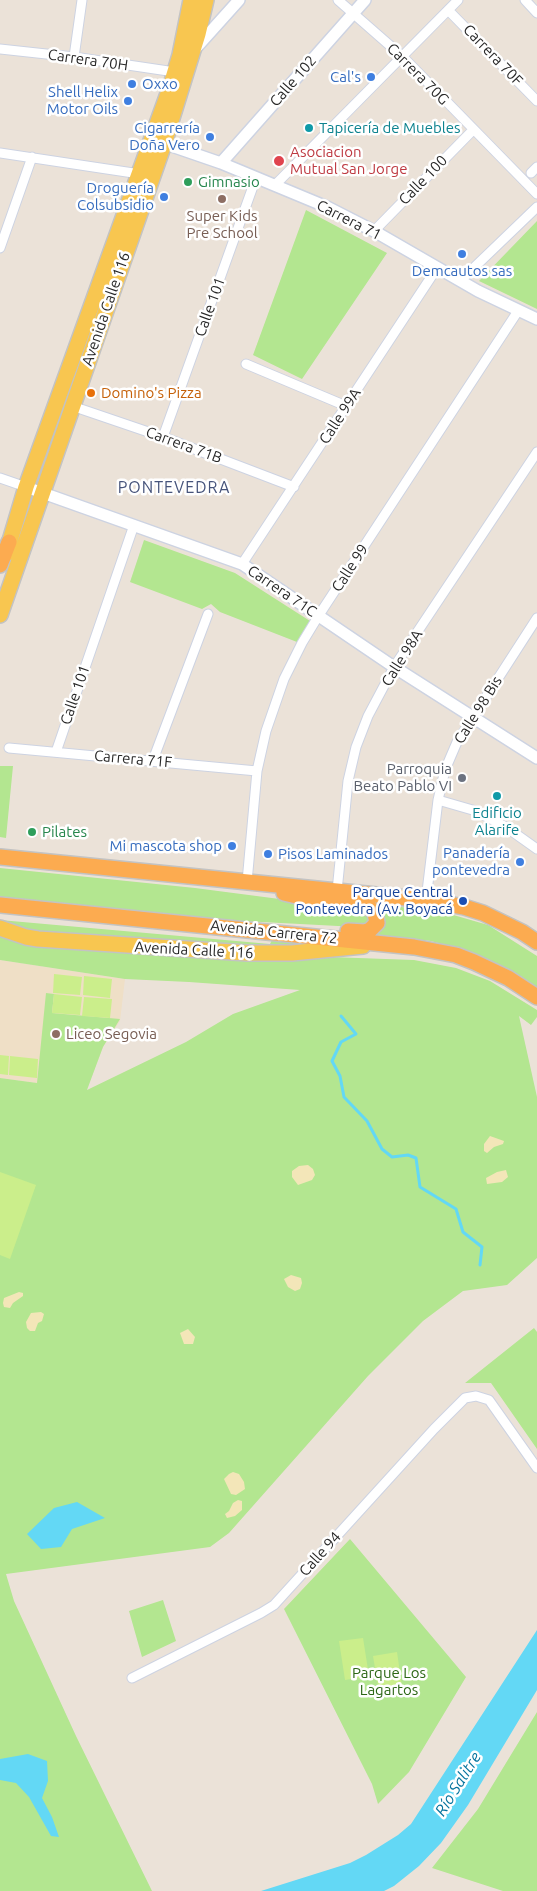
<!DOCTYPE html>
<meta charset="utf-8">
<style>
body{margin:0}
canvas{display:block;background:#ebe2d8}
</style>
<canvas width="537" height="1891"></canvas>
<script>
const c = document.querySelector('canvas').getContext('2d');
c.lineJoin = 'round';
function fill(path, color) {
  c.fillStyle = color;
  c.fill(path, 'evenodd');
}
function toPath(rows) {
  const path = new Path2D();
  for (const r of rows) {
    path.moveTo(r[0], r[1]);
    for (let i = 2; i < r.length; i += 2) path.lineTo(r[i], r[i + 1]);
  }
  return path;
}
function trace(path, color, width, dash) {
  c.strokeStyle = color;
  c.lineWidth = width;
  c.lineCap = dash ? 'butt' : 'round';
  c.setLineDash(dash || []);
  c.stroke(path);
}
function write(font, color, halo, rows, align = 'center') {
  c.font = font + ' Ubuntu,sans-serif';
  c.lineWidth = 5;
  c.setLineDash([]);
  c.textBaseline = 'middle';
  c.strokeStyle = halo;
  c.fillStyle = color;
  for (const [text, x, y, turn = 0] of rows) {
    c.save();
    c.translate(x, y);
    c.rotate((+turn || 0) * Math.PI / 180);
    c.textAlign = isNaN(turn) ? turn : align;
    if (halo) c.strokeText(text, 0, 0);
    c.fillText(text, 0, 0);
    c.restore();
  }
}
fill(toPath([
 [0,960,125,979,120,1021,103,1047,86,1090,0,1078]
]), '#efdfc6');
fill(toPath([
 [306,210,387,253,302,379,253,355],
 [537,221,537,309,479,281],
 [144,540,235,573,310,621,297,642,220,612,211,604,202,609,130,582],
 [0,766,13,766,6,838,0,837],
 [0,868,195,888,341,907,367,914,369,919,365,925,357,927,243,921,0,899],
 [376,904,443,912,488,925,537,956,537,988,520,976,473,953,431,941,372,934,383,925,385,921,384,916],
 [0,920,270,944,272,940,318,945,257,959,330,957,414,960,456,968,490,981,537,1010,537,1017,531,1025,519,1016,537,1097,537,1258,507,1285,463,1291,423,1321,368,1376,229,1533,210,1547,6,1574,14,1601,76,1736,152,1891,0,1891,0,1078,37,1083,46,993,54,994,52,1013,120,1019,103,1047,87,1090,186,1042,233,1014,300,990,189,982,125,979,0,960],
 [534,1328,537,1332,537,1449,491,1383,465,1383],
 [350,1539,466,1677,409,1772,378,1804,372,1784,284,1609],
 [163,1600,176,1641,142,1657,129,1611],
 [537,1712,537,1891,503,1891,432,1868,478,1809]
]), '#b3e690');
fill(toPath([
 [490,1136,504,1141,503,1144,494,1147,487,1153,484,1151,484,1144],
 [308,1165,313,1169,315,1175,312,1180,298,1185,292,1177,292,1171,299,1166],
 [506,1170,508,1177,502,1182,487,1184,486,1178,497,1172],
 [291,1275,301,1278,302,1283,300,1289,295,1291,288,1287,284,1279],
 [19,1292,23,1293,23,1296,13,1303,10,1308,4,1307,3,1303,4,1298],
 [41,1312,44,1314,42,1321,38,1323,35,1331,30,1331,27,1328,26,1322,31,1313],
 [188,1329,195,1337,193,1344,184,1344,180,1333],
 [233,1472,239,1474,244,1482,245,1489,236,1495,231,1494,224,1479,229,1474],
 [238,1500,242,1501,242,1510,235,1516,227,1518,225,1514,229,1511,233,1503]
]), '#f3e6b8');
fill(toPath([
 [54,974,82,977,80,995,53,993],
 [84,976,112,979,110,998,83,995],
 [54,994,82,997,80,1015,52,1013],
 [84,997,112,999,110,1018,82,1016],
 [0,1055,9,1056,8,1075,0,1074],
 [10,1056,38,1059,37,1078,9,1075],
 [0,1172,36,1185,10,1259,0,1255],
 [363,1638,369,1676,345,1680,339,1641],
 [397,1652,403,1694,380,1698,373,1656]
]), '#cbee8b');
fill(toPath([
 [77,1502,105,1518,72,1529,61,1547,41,1549,27,1534,54,1508],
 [537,1630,537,1690,468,1805,441,1843,419,1866,394,1886,384,1891,261,1891,350,1863,366,1855,398,1835,411,1824],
 [28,1754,47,1761,48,1781,42,1798,52,1817,59,1837,51,1836,29,1797,16,1783,0,1780,0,1759]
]), '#63d8f5');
trace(toPath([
 [341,1016,356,1034,341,1042,332,1061,340,1076,344,1097,367,1121,382,1149,392,1157,408,1155,416,1158,420,1187,456,1209,463,1232,482,1247,480,1265]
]), '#63d8f5', 3);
const minor = toPath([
 [338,0,403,57,537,194],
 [525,0,537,13],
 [448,10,537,101],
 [0,49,74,57,175,72],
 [74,57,82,0],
 [0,153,140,174],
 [531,173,537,167],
 [275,185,458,0],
 [374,231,473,130],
 [0,248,32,157],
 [460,281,537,207],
 [246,364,346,406],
 [72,406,163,437,294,487],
 [163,437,256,178],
 [0,478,26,487],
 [242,564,437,268],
 [9,748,257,771],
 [56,752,134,525],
 [153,760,208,614],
 [438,800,476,811,506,827,537,849],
 [247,882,257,771,266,731,284,679,302,643,319,615,518,311],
 [337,891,348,781,356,747,368,716,394,667,537,452],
 [426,900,438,800,445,770,457,742,537,618],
 [132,1678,261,1613,274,1605,434,1429,465,1398,476,1396,489,1400,537,1468]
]);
const tertiary = toPath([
 [195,49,239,0],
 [157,141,221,163,327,207,374,231,478,291,537,319],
 [221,163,365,0],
 [26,487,242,564,394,667,537,758]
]);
const primary = toPath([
 [6,554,26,487,170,88,180,55,191,0],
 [0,615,164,144,198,34,206,0],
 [0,928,26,937,38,939,247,953,292,953,363,946]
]);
const trunk = toPath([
 [0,565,9,542],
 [0,857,426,900,464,907,483,913,522,932,537,942],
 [284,893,305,898,364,906,371,909,375,913,377,923,370,930,365,932,348,931],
 [0,905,414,947,456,955,474,962,508,978,537,997]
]);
trace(minor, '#cdd3e2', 11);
trace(tertiary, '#cdd3e2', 14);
trace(primary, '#c3c3c3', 18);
trace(trunk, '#c3c3c3', 18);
trace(minor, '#fff', 9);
trace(tertiary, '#fff', 11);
trace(primary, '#f8c650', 15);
trace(trunk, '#fcab50', 15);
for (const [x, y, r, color] of [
 [371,77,5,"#3f7fe0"],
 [132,84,5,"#3f7fe0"],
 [128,101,5,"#3f7fe0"],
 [309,128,5,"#0f9aa8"],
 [210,137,5,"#3f7fe0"],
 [279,161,6,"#e0444e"],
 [188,182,5,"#2e9e5b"],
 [164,197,5,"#3f7fe0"],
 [222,199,5,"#8d6e63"],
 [462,254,5,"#3f7fe0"],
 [91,393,5,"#e8710a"],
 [462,778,5,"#6b7280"],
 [497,796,5,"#0f9aa8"],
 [32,832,5,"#2e9e5b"],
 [232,846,5,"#3f7fe0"],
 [268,854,5,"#3f7fe0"],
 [520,862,5,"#3f7fe0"],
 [463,901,5,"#1a4fb4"],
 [56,1034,5,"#8d6e63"]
]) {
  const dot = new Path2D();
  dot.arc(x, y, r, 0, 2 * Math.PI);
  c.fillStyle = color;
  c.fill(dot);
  trace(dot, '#fff', 2);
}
write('15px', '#282828', '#fff', [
 ["Carrera 70F",493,55,46],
 ["Carrera 70H",88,60,8],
 ["Carrera 70G",418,74,45],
 ["Calle 102",293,81,-49],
 ["Calle 100",423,180,-46],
 ["Carrera 71",349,220,27],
 ["Calle 101",210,307,-70],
 ["Avenida Calle 116",106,309,-71],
 ["Calle 99A",340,416,-57],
 ["Carrera 71B",184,445,20],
 ["Calle 99",350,568,-57],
 ["Carrera 71C",282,591,34],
 ["Calle 98A",402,658,-58],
 ["Calle 101",75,695,-71],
 ["Calle 98 Bis",478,710,-58],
 ["Carrera 71F",133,759,5],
 ["Avenida Carrera 72",274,932,6],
 ["Avenida Calle 116",194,950,3],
 ["Calle 94",320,1554,-48]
]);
write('15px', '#366cbe', '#fff', [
 ["Cal's",361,77],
 ["Oxxo",142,84,"left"],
 ["Shell Helix",118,92],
 ["Motor Oils",118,109],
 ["Cigarrería",200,128],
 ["Doña Vero",200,145],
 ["Droguería",154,188],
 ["Colsubsidio",154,205],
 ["Demcautos sas",462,271,"center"],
 ["Mi mascota shop",222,846],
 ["Panadería",510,853],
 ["pontevedra",510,870],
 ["Pisos Laminados",278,854,"left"]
], 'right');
write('15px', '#0d838f', '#fff', [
 ["Tapicería de Muebles",319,128],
 ["Edificio",497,813,"center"],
 ["Alarife",497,830,"center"]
], 'left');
write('15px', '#be3a42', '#fff', [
 ["Asociacion",290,152],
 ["Mutual San Jorge",290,169]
], 'left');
write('15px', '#27864d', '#fff', [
 ["Gimnasio",198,182],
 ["Pilates",42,832]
], 'left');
write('15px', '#785e54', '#fff', [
 ["Super Kids",222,216],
 ["Pre School",222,233],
 ["Liceo Segovia",66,1034,"left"]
]);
write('15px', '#c56008', '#fff', [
 ["Domino's Pizza",101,393]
], 'left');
write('15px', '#5b616d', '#fff', [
 ["Parroquia",452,769],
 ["Beato Pablo VI",452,786]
], 'right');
write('15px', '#164399', '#fff', [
 ["Parque Central",453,892],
 ["Pontevedra (Av. Boyacá",453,909]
], 'right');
write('15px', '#2c6715', '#fff', [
 ["Parque Los",389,1673],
 ["Lagartos",389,1690]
]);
c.letterSpacing = '1px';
write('16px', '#46537a', '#fff', [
 ["PONTEVEDRA",174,488]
]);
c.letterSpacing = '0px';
write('italic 16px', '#06749e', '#fff', [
 ["Río Salitre",458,1784,-58]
]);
</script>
